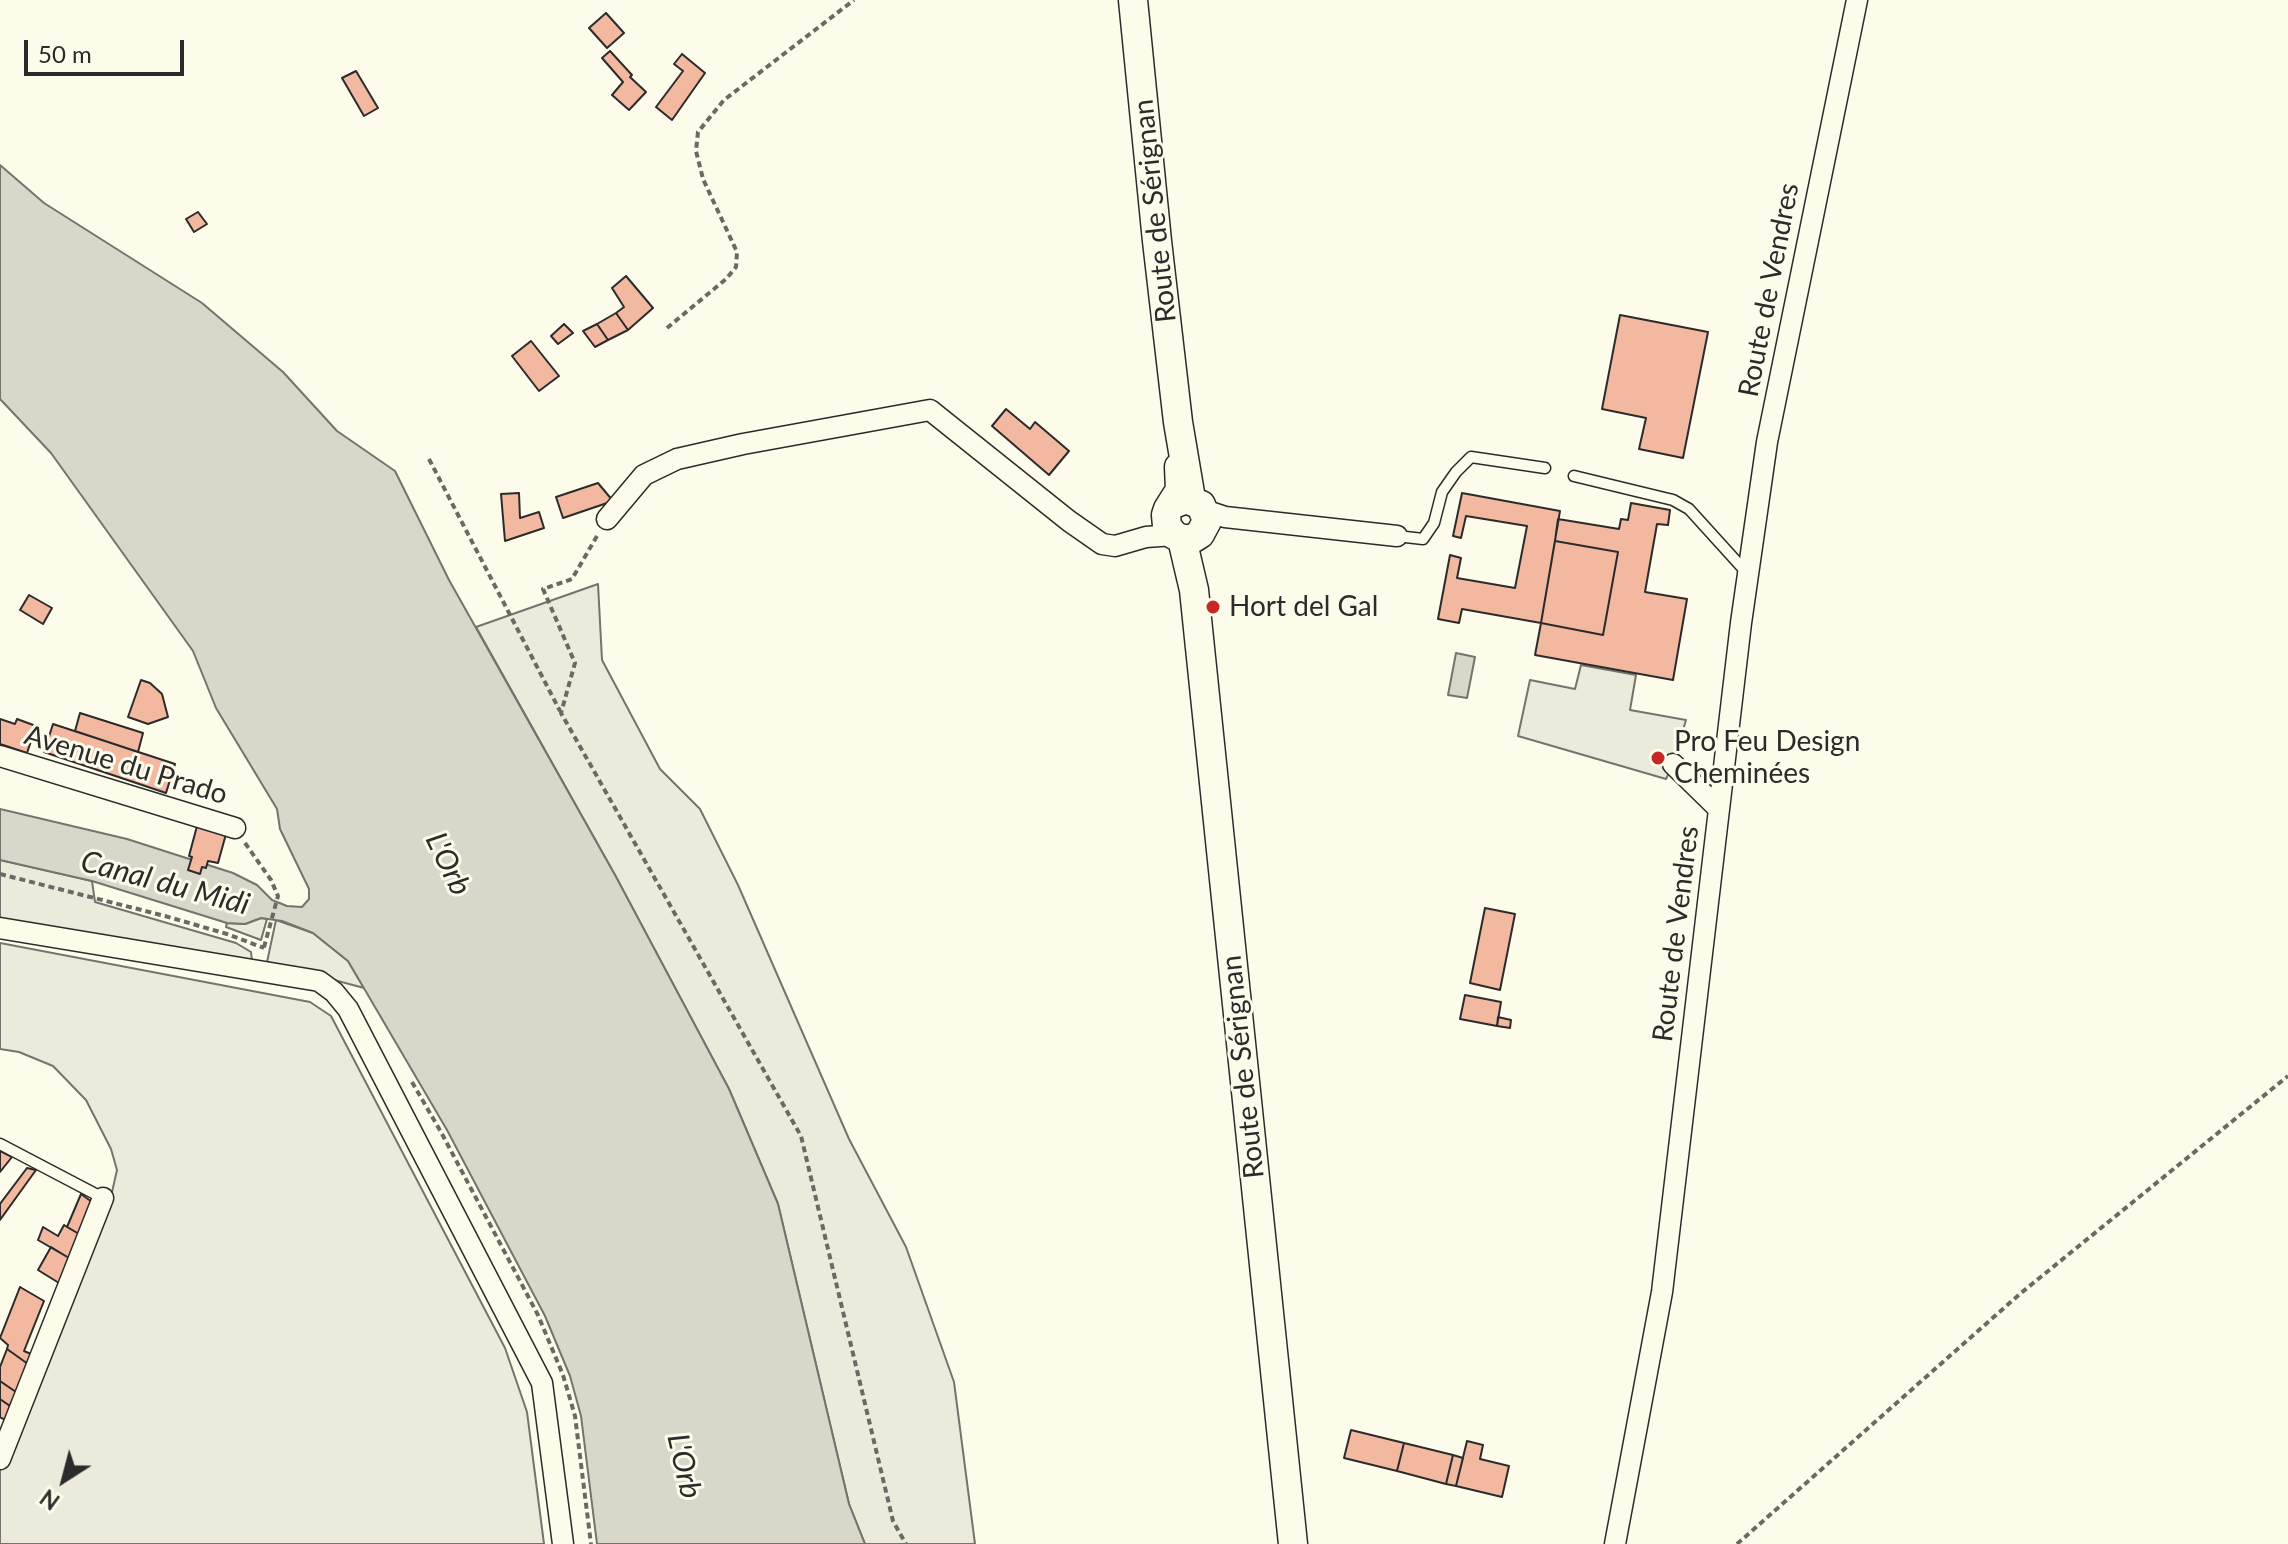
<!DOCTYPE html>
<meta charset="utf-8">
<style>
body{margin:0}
#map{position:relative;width:2288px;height:1544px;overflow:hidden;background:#fdfbea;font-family:Lato,sans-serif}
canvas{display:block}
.north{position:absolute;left:24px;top:1440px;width:80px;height:80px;-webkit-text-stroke:6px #fdfbea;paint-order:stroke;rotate:216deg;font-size:22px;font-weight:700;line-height:32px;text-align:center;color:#2b2b2b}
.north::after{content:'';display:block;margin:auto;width:28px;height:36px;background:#2b2b2b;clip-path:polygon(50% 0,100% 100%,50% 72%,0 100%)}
.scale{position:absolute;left:24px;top:40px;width:160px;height:36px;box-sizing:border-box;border:4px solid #2b2b2b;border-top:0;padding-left:10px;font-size:24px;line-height:28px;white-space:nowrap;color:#2b2b2b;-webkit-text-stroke:6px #fdfbea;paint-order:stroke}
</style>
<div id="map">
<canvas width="2288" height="1544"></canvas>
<div class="north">N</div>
<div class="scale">50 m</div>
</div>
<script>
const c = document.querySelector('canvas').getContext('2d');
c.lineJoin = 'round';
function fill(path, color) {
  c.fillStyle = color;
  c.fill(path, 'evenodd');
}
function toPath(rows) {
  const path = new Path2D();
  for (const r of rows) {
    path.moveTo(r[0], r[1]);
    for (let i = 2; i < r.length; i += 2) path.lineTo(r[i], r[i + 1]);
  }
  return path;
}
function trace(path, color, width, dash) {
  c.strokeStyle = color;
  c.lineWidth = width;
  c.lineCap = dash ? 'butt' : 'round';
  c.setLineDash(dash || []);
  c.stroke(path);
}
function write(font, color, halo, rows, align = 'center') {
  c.font = font + ' Lato,sans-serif';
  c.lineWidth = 6;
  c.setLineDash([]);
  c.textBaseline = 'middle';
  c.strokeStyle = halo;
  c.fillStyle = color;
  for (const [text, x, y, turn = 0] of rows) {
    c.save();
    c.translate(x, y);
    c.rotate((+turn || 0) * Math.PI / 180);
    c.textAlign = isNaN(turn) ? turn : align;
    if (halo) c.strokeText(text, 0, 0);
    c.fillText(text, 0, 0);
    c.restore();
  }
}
const green = toPath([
 [598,584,602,660,660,769,700,809,738,885,849,1139,906,1247,954,1382,975,1544,865,1544,849,1504,778,1204,729,1089,615,875,476,627,598,584],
 [0,860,92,881,95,902,236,943,251,952,252,961,0,919,0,860],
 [261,918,267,919,261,940,226,927,227,923,245,924,261,918],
 [276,920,313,933,348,961,364,988,267,962,276,920],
 [0,943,310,1002,331,1016,505,1348,527,1412,544,1544,0,1544,0,1470,112,1192,117,1170,111,1149,86,1100,53,1066,19,1052,0,1049,0,943]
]);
fill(green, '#ecebdb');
trace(green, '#74746e', 2);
const parking = toPath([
 [1581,665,1636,675,1630,710,1686,720,1673,764,1666,779,1518,736,1530,680,1575,689,1581,665]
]);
fill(parking, '#eceadb');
trace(parking, '#74746e', 2);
const water = toPath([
 [0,165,44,203,202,303,283,372,337,431,395,471,449,580,615,875,729,1089,778,1204,849,1504,865,1544,597,1544,581,1416,570,1376,545,1316,447,1130,348,961,313,933,282,921,261,918,245,924,227,923,92,881,0,860,0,809,127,839,233,873,257,885,272,900,287,906,302,907,309,899,309,889,280,829,277,809,216,708,193,651,51,453,0,399,0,165],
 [1456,653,1475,657,1467,698,1448,695,1456,653]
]);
fill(water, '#d8d7c9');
trace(water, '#74746e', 2);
const building = toPath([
 [606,13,624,33,607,48,589,28,606,13],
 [610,51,632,75,630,77,646,92,629,110,612,95,623,82,602,58,610,51],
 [682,54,705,73,672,120,656,107,683,71,674,64,682,54],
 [356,71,378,108,364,116,342,78,356,71],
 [198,212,207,224,194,232,186,219,198,212],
 [626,276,653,308,628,330,616,313,624,307,612,288,626,276],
 [616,313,628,330,608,340,597,324,616,313],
 [1620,315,1708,332,1683,458,1639,449,1646,418,1602,409,1620,315],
 [564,324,573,333,558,344,551,336,564,324],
 [597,324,608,340,595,347,583,331,597,324],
 [531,341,559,376,539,391,512,356,531,341],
 [1006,409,1030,429,1035,422,1069,451,1049,475,992,426,1006,409],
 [598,483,613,501,563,518,556,497,598,483],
 [519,493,520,518,539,512,544,528,505,541,501,494,519,493],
 [1462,493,1560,511,1541,623,1462,609,1459,623,1438,619,1450,555,1461,558,1457,578,1515,588,1527,526,1466,516,1461,538,1453,536,1462,493],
 [1631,503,1670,510,1668,525,1657,524,1645,592,1687,599,1673,680,1535,655,1541,623,1603,635,1618,552,1555,541,1558,519,1619,529,1621,519,1628,520,1631,503],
 [1555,541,1618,552,1603,635,1541,623,1555,541],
 [29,595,52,608,43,624,20,610,29,595],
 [141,680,150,683,162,694,168,717,148,724,128,717,141,680],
 [80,713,143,733,138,752,75,731,80,713],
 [0,719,15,724,17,719,36,726,27,753,0,744,0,719],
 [53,724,175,764,166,793,44,752,53,724],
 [197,826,226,834,218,863,208,861,206,868,202,867,200,874,188,870,192,857,189,856,197,826],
 [1485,908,1515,914,1500,990,1470,983,1485,908],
 [1465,995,1501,1002,1497,1026,1460,1019,1465,995],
 [1498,1017,1511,1020,1510,1028,1497,1026,1498,1017],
 [0,1151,12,1157,0,1172,0,1151],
 [27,1168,36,1170,0,1220,0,1204,27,1168],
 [81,1194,92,1202,79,1234,67,1227,81,1194],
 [64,1225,79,1234,69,1258,38,1240,43,1227,58,1236,64,1225],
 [51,1247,69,1258,59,1283,38,1270,51,1247],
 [20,1287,44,1301,24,1351,31,1354,28,1364,7,1349,8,1345,0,1338,20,1287],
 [7,1349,28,1364,16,1392,0,1381,0,1367,7,1349],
 [0,1381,16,1392,10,1406,0,1399,0,1381],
 [0,1399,10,1406,5,1420,0,1417,0,1399],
 [1351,1430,1404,1443,1397,1471,1344,1458,1351,1430],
 [1467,1441,1483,1445,1480,1459,1509,1466,1502,1497,1456,1486,1467,1441],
 [1404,1443,1453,1455,1446,1484,1397,1471,1404,1443],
 [1453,1455,1463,1458,1456,1486,1446,1484,1453,1455]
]);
fill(building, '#f2b8a0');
trace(building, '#2b2b2b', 2);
const service = toPath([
 [1574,476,1673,500,1689,509,1747,573],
 [1397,536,1423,539,1434,523,1442,492,1456,472,1471,457,1545,468],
 [0,1144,103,1198]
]);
const minor = toPath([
 [1204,510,1225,517,1397,536],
 [607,519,644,475,677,459,743,444,930,410,1069,521,1102,544,1115,546,1146,537,1174,535],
 [0,756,235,828],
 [1673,764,1719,809],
 [0,928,319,981,334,992,348,1009,542,1383,563,1544],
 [0,1459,103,1198],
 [1615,1544,1662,1292,1741,623,1767,442,1857,0]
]);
const secondary = toPath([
 [1133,0,1157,241,1178,422,1191,499],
 [1171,505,1186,499,1201,505,1207,521,1200,534,1192,539,1182,539,1174,535,1167,526,1166,515,1168,509,1180,490,1179,467],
 [1182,539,1194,590,1293,1544]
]);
trace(service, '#2b2b2b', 13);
trace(minor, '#2b2b2b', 23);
trace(secondary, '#2b2b2b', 31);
trace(toPath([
 [667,328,726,279,736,267,737,252,703,179,696,151,698,132,724,100,854,0],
 [429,459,560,711],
 [597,536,572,579,543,589,575,663,561,713,801,1136,893,1521,906,1544],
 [245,843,271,880,278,896,263,951],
 [0,874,165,916,227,934,264,948],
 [412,1082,441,1132,538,1315,563,1375,575,1416,591,1544],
 [1737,1544,2021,1293,2288,1076]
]), '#6a6964', 4, [6, 4]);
trace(service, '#fdfbea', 10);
trace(minor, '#fdfbea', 20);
trace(secondary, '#fdfbea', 28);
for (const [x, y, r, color] of [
 [1213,607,8,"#c62828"],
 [1658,758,8,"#c62828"]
]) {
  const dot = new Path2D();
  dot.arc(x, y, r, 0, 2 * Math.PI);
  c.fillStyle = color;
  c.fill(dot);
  trace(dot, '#fdfbea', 3);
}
write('28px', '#2b2b2b', '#fdfbea', [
 ["Route de Sérignan",1155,211,-96],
 ["Route de Vendres",1769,290,-79],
 ["Avenue du Prado",126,765,17],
 ["Route de Vendres",1676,934,-83],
 ["Route de Sérignan",1243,1067,-96]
]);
write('28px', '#2b2b2b', '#fdfbea', [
 ["Hort del Gal",1229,607],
 ["Pro Feu Design",1674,742],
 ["Cheminées",1674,774]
], 'left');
write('italic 30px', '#2b2b2b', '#fdfbea', [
 ["L'Orb",448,864,64],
 ["Canal du Midi",165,883,15],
 ["L'Orb",684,1466,77]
]);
</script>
